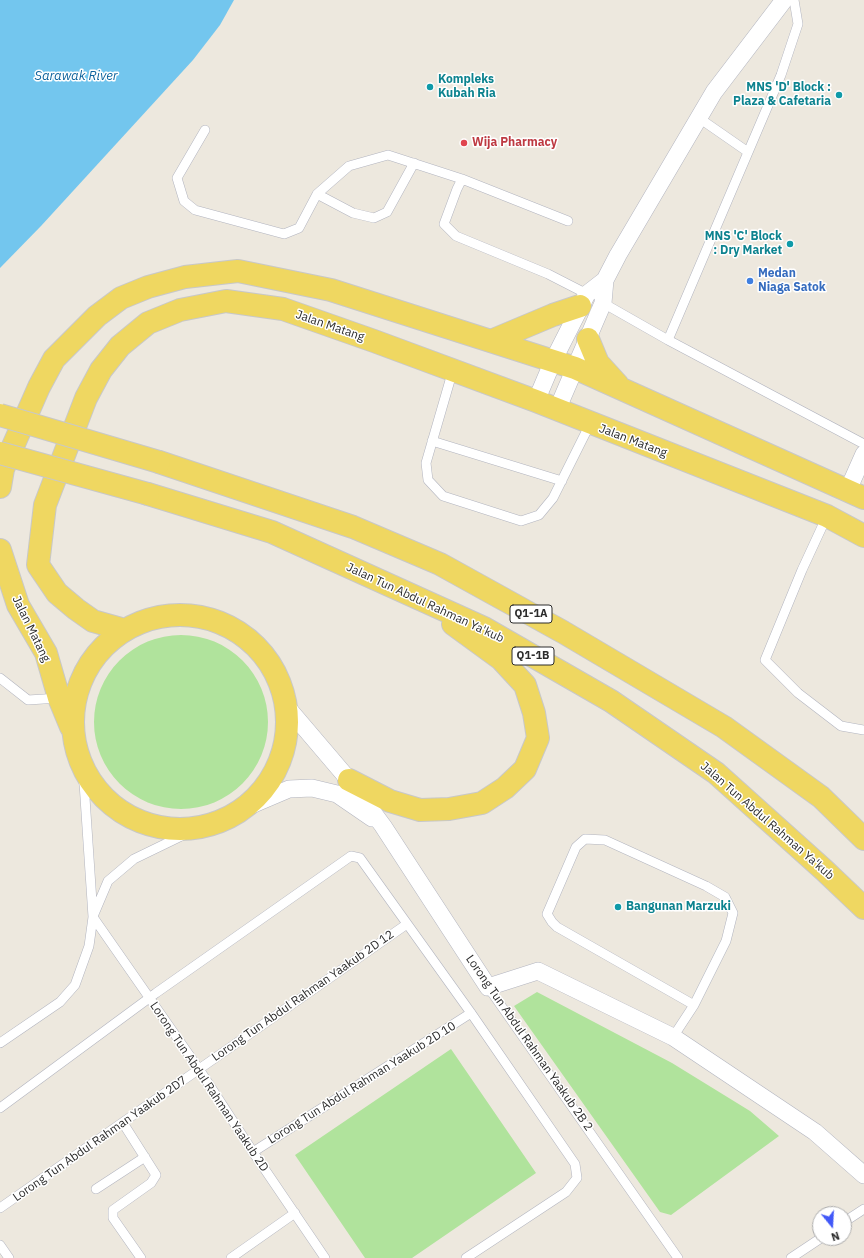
<!DOCTYPE html>
<style>
body{margin:0}
#map{position:relative;width:864px;height:1258px;overflow:hidden;background:#ede8de;font-family:"IBM Plex Sans",sans-serif}
canvas{display:block}
.north{position:absolute;left:812px;top:1206px;width:40px;height:40px;box-sizing:border-box;background:#fff;border:1px solid #ababab;border-radius:50%;rotate:162deg;font-size:11px;font-weight:700;line-height:16px;text-align:center;color:#2c2c2c}
.north::after{content:'';display:block;margin:auto;width:14px;height:18px;background:#4158f8;clip-path:polygon(50% 0,100% 100%,50% 72%,0 100%)}
</style>
<div id="map">
<canvas width="864" height="1258"></canvas>
<div class="north">N</div>
</div>
<script>
const c = document.querySelector('canvas').getContext('2d');
c.lineJoin = 'round';
function fill(path, color) {
  c.fillStyle = color;
  c.fill(path, 'evenodd');
}
function toPath(rows) {
  const path = new Path2D();
  for (const r of rows) {
    if (r.length === 3) {
      path.moveTo(r[0] + r[2], r[1]);
      path.arc(r[0], r[1], r[2], 0, 2 * Math.PI);
      continue;
    }
    path.moveTo(r[0], r[1]);
    for (let i = 2; i < r.length; i += 2) path.lineTo(r[i], r[i + 1]);
  }
  return path;
}
function trace(path, color, width, dash) {
  c.strokeStyle = color;
  c.lineWidth = width;
  c.lineCap = dash ? 'butt' : 'round';
  c.setLineDash(dash || []);
  c.stroke(path);
}
function write(font, color, halo, rows, align = 'center') {
  c.font = font + ' "IBM Plex Sans",sans-serif';
  c.lineWidth = 3;
  c.setLineDash([]);
  c.textBaseline = 'middle';
  c.strokeStyle = halo;
  c.fillStyle = color;
  for (const [text, x, y, turn = 0] of rows) {
    c.save();
    c.translate(x, y);
    c.rotate((+turn || 0) * Math.PI / 180);
    c.textAlign = isNaN(turn) ? turn : align;
    if (halo) c.strokeText(text, 0, 0);
    c.fillText(text, 0, 0);
    c.restore();
  }
}
fill(toPath([
 [181,722,87],
 [537,992,672,1063,750,1111,779,1136,671,1215,660,1212,514,1006],
 [451,1049,536,1173,412,1258,365,1258,295,1155]
]), '#b0e39c');
fill(toPath([
 [0,0,234,0,220,25,193,60,41,226,0,268]
]), '#73c6ee');
const service = toPath([
 [699,118,748,152],
 [205,130,177,178,184,201,195,210,284,234,299,228,317,194,349,166,388,155,462,179],
 [317,194,353,213,374,218,387,212,414,163],
 [568,221,462,179,457,189,444,224,456,236,548,274,587,294],
 [603,303,668,340,864,444],
 [668,340,781,75,798,24,794,0],
 [453,370,426,463,428,480,443,496,521,521,539,515,553,498,590,424],
 [432,441,562,481],
 [827,516,802,570,765,660,798,693,841,726,864,730],
 [0,678,28,700,59,698],
 [94,914,108,881,134,859,200,827],
 [93,917,199,1069,253,1152,325,1258],
 [488,987,678,1258],
 [673,1037,694,1005,726,941,733,913,725,897,706,886,605,840,585,839,576,847,547,914,552,922,557,927,694,1005],
 [0,1043,60,1002,75,985,89,946,93,917,83,768],
 [0,1108,156,993,351,856,360,858,471,1013,575,1164,577,1178,566,1192,466,1258],
 [123,1123,156,1175,151,1183,113,1210,113,1218,141,1258],
 [253,1152,471,1013],
 [96,1189,145,1157],
 [0,1208,407,924],
 [844,1222,864,1209],
 [0,1245,9,1258],
 [231,1258,295,1213],
 [791,1258,821,1238]
]);
const minor = toPath([
 [536,401,553,361,587,294,605,280],
 [557,410,603,303,605,280,618,255,714,92,784,0],
 [848,490,864,454],
 [286,706,349,780,383,826,488,987,538,971,673,1037,815,1132,864,1175],
 [242,809,289,789,312,788,337,794,372,818]
]);
const primary = toPath([
 [588,339,598,363,618,385],
 [491,341,553,315,580,306],
 [159,462,353,527,440,564,563,632,724,727,821,797,864,839],
 [0,487,3,469,39,387,54,359,97,316,121,298,148,287,185,277,238,271,331,290,575,368,864,498],
 [148,494,272,532,484,628,611,701,716,773,824,870,864,908],
 [0,550,18,605,46,653,59,698,71,727],
 [180,722,107],
 [125,630,93,621,76,609,57,593,38,565,45,505,86,398,101,370,120,346,148,323,180,310,226,301,283,309,374,341,536,401,827,516,864,536],
 [349,780,390,801,420,810,449,809,482,803,505,788,525,769,538,738,534,713,525,685,501,659,453,624]
]);
trace(service, '#b2b4bf', 10);
trace(minor, '#b2b4bf', 18);
trace(primary, '#c8c8c8', 24);
trace(service, '#fff', 9);
trace(minor, '#fff', 17);
trace(primary, '#efd761', 22);
const primaryBridge = toPath([
 [0,415,159,462],
 [0,453,148,494]
]);
trace(primaryBridge, '#c8c8c8', 24, []);
trace(primaryBridge, '#efd761', 22);
for (const [x, y, r, color] of [
 [430,87,4,"#0f9aa8"],
 [839,95,4,"#0f9aa8"],
 [464,143,4,"#e0444e"],
 [790,244,4,"#0f9aa8"],
 [750,281,4,"#3f7fe0"],
 [618,907,4,"#0f9aa8"]
]) {
  const dot = new Path2D();
  dot.arc(x, y, r, 0, 2 * Math.PI);
  c.fillStyle = color;
  c.fill(dot);
  trace(dot, '#fff', 1.5);
}
for (const [x, y, w] of [
 [531,614,42],
 [533,656,42]
]) {
  const box = new Path2D();
  box.roundRect(x - w / 2, y - 9, w, 18, 3);
  c.fillStyle = '#fff';
  c.fill(box);
  trace(box, '#2c2c2c', 1);
}
write('bold 11px', '#2c2c2c', null, [
 ["Q1-1A",531,614],
 ["Q1-1B",533,656]
]);
write('bold 12px', '#0d838f', '#fff', [
 ["Kompleks",438,80],
 ["Kubah Ria",438,94],
 ["MNS 'D' Block :",831,88,"right"],
 ["Plaza & Cafetaria",831,102,"right"],
 ["MNS 'C' Block",782,237,"right"],
 [": Dry Market",782,251,"right"],
 ["Bangunan Marzuki",626,907]
], 'left');
write('bold 12px', '#be3a42', '#fff', [
 ["Wija Pharmacy",472,143]
], 'left');
write('bold 12px', '#366cbe', '#fff', [
 ["Medan",758,274],
 ["Niaga Satok",758,288]
], 'left');
write('12px', '#2c2c2c', '#fff', [
 ["Jalan Matang",330,326,19],
 ["Jalan Matang",633,441,21],
 ["Jalan Tun Abdul Rahman Ya'kub",425,603,25],
 ["Jalan Matang",31,629,64],
 ["Jalan Tun Abdul Rahman Ya'kub",767,821,41],
 ["Lorong Tun Abdul Rahman Yaakub 2D 12",303,996,-35],
 ["Lorong Tun Abdul Rahman Yaakub 2B 2",529,1043,55],
 ["Lorong Tun Abdul Rahman Yaakub 2D 10",362,1083,-32],
 ["Lorong Tun Abdul Rahman Yaakub 2D",209,1087,56],
 ["Lorong Tun Abdul Rahman Yaakub 2D7",100,1139,-35]
]);
write('italic 13px', '#0f649d', '#fff', [
 ["Sarawak River",76,76]
]);
</script>
